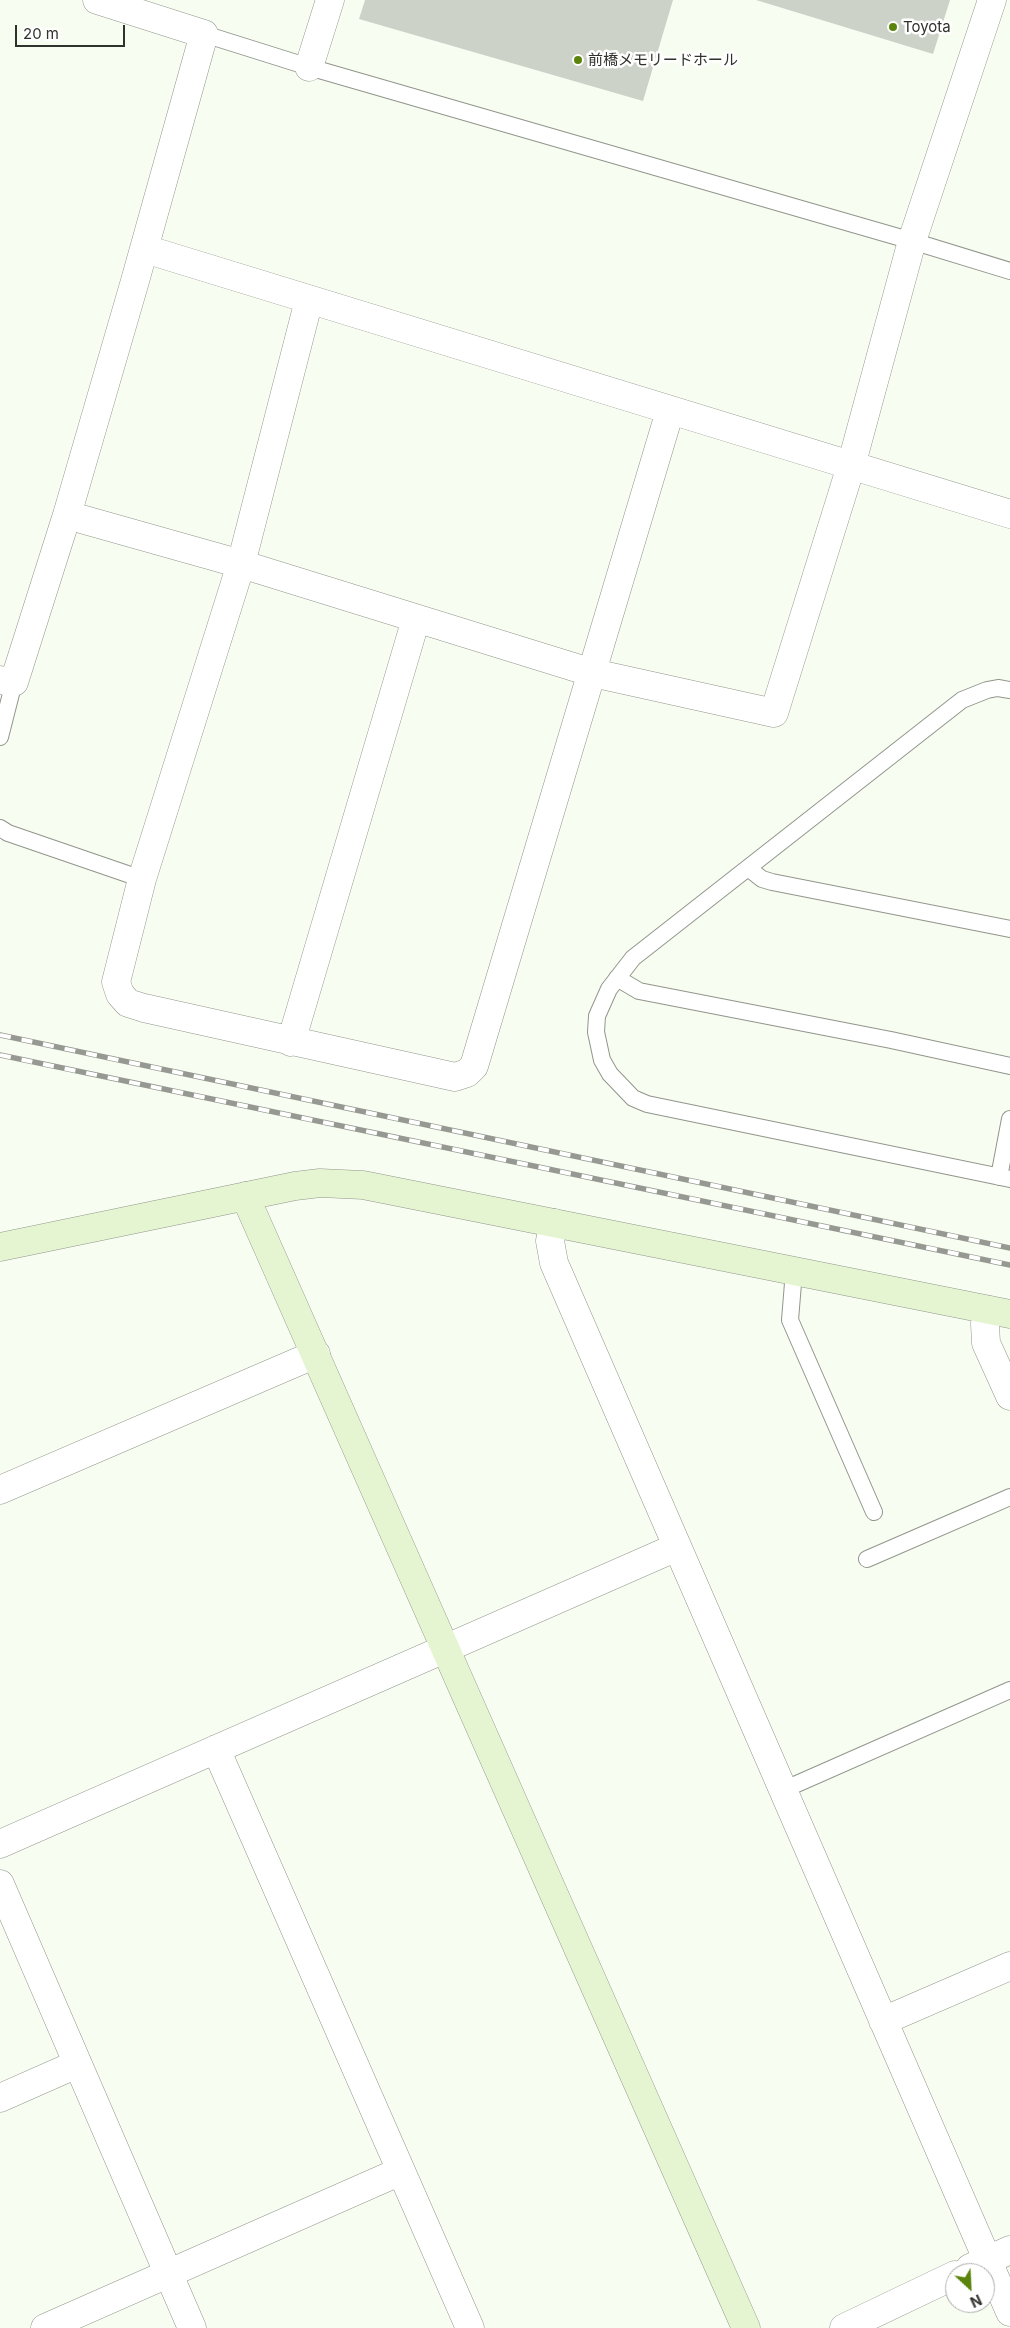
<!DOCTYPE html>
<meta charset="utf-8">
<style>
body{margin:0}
#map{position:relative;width:1010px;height:2328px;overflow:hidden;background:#f8fdf2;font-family:Inter,sans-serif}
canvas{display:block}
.north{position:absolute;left:945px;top:2263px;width:50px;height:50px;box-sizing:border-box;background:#fff;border:1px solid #acadab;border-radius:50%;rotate:155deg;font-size:14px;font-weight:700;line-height:20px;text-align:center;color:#30322e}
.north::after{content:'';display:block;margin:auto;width:18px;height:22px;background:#5a840c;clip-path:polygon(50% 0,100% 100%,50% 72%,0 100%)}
.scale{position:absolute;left:15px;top:25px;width:110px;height:22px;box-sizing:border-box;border:2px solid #30322e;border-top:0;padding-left:6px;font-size:15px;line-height:18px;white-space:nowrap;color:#30322e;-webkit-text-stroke:4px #fff;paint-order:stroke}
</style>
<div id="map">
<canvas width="1010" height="2328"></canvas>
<div class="north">N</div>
<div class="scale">20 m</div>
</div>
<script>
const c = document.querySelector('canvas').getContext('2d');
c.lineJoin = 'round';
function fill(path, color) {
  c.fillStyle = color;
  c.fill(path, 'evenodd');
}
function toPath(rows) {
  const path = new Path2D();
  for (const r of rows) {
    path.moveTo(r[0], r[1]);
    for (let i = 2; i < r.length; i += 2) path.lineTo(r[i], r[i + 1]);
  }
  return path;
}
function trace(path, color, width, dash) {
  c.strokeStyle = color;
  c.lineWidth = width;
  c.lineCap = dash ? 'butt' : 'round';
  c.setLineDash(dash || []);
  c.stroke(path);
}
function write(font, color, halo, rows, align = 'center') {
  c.font = font + ' Inter,"Noto Sans JP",sans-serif';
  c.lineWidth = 5;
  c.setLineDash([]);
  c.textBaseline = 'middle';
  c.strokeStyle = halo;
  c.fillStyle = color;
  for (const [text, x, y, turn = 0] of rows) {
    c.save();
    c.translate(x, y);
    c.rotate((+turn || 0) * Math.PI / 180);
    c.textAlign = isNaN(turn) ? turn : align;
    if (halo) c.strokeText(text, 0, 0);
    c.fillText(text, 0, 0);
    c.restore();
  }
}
fill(toPath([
 [365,0,673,0,643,101,359,19],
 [756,0,950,0,933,54]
]), '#cdd2c8');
const lane = toPath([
 [204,34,309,67,912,241,1010,271],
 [1010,690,998,688,987,690,962,700,633,958,609,989,597,1016,596,1032,602,1060,610,1074,633,1098,647,1104,1010,1179],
 [0,737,14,682],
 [0,828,8,833,142,879],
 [748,868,762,879,772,882,1010,929],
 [617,978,639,991,891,1040,1010,1066],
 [999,1177,1010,1119],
 [794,1271,790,1320,874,1512],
 [867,1559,1010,1497],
 [783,1790,1010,1690]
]);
const street = toPath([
 [309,67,330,0],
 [145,249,1010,514],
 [309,300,241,564,142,879,116,982,120,994,128,1003,144,1008,455,1077,467,1073,474,1066,670,411],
 [67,515,241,564,593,673,774,713,851,466,912,241,992,0],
 [0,680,14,682,67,515,135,281,204,34,97,0],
 [291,1042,416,619],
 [554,1223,550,1241,554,1263,1010,2312],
 [988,1310,985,1324,986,1343,1010,1396],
 [0,1490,316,1354],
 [216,1749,470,2328],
 [0,1844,677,1547],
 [0,1884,192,2328],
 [883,2021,1010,1966],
 [0,2098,77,2064],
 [970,2268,1010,2250],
 [45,2328,401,2171],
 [844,2328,955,2275]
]);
const secondary = toPath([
 [245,1196,746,2328],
 [0,1247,295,1186,320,1183,363,1185,1010,1314]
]);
trace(lane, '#91968c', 18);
trace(street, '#91968c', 29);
trace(secondary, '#91968c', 29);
trace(lane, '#fff', 16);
trace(street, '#fff', 28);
trace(secondary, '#e6f5d1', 28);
const rail = toPath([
 [0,1035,1010,1248],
 [0,1055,1010,1265]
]);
trace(rail, '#969992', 5.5);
trace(rail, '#fff', 4, [11]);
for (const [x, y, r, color] of [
 [893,27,5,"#5a840c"],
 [578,60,5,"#5a840c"]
]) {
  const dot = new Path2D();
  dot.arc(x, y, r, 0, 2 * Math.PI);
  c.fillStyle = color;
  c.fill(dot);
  trace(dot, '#fff', 2);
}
write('15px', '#30322e', '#fff', [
 ["Toyota",903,27],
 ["前橋メモリードホール",588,60]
], 'left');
</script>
